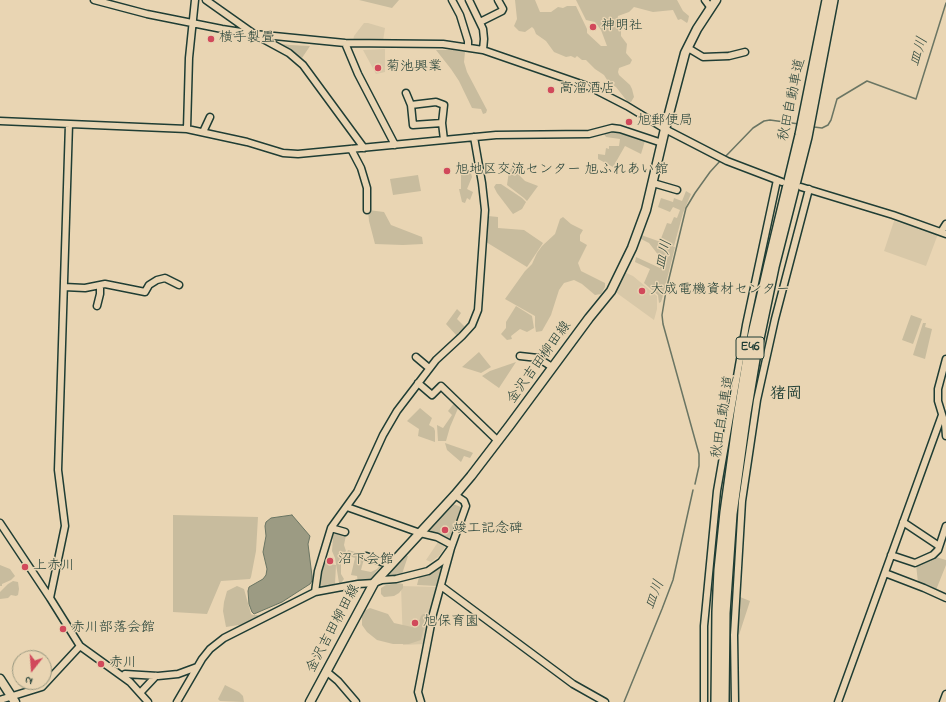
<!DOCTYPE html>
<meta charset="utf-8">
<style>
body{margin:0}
#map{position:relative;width:946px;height:702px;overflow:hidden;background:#e9d5b3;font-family:"Indie Flower",sans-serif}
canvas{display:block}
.north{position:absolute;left:12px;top:650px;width:40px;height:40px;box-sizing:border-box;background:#e9d5b3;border:1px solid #989880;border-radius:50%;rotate:197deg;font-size:11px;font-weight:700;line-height:16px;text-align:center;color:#1f3d34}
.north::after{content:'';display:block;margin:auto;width:14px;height:18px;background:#d1495b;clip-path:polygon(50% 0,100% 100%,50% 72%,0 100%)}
</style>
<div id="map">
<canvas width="946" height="702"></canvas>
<div class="north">N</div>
</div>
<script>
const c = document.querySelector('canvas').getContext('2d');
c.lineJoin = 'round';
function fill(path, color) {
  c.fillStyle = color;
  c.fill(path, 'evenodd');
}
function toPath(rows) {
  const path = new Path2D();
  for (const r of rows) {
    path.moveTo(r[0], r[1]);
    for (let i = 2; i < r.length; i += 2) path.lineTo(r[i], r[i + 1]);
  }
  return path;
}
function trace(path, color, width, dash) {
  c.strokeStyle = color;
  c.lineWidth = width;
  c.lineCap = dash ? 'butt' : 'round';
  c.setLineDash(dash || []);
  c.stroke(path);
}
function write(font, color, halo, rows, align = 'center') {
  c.font = font + ' "Indie Flower","Klee One",sans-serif';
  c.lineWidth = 3;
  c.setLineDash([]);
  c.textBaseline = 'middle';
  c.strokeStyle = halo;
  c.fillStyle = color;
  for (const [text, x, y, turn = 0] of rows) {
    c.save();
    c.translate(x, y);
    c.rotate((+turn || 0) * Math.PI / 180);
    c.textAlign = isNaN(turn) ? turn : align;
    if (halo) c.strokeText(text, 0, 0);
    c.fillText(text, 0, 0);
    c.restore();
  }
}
fill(toPath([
 [364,23,368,23,385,28,383,41,353,41,354,36],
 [385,49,385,72,376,74,363,50],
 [894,221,938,234,926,266,884,251],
 [624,272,633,276,657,296,657,309,654,320,614,291],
 [438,542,445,547,439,556,431,562,426,560],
 [401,586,436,587,432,603,424,644,403,645]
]), '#d8c8a8');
fill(toPath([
 [359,0,399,0,392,8],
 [515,0,535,0,540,12,551,12,558,7,563,8,567,6,576,6,587,29,587,33,601,46,607,46,601,30,595,22,586,20,576,0,677,0,683,11,689,16,688,21,687,23,681,19,678,20,673,10,653,12,634,7,629,12,618,16,617,20,618,23,618,28,621,31,621,36,627,44,626,53,632,60,630,64,619,68,618,72,619,75,630,85,632,89,634,97,631,102,627,101,616,87,609,83,604,75,595,69,586,60,582,60,577,56,575,58,571,56,566,57,554,52,546,41,536,34,534,29,532,27,525,32,519,31,514,26,517,19],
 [275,43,290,45,310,46,302,58],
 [436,50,453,50,465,52,464,62,467,72,487,110,486,113,483,114,481,109,472,108,459,81,451,69],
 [611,131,624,134,645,141,641,154,625,146,613,167,598,159,598,154,605,155,606,148,609,149,609,146,619,146,620,139,606,137,604,134],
 [514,165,517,173,525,181,538,186,527,201,524,198,507,185,509,171],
 [471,173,472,177,467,189,473,192,470,200,467,198,465,203,462,202,459,189,461,189,461,174],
 [418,175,421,191,393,195,390,179],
 [496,184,501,184,522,198,526,202,522,209,513,214,497,193,494,187],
 [686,191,691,194,683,213,674,246,660,241,667,223,671,224,674,217,677,218,680,210,673,207,670,212,658,207,661,198,673,202,674,198,682,201],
 [368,210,384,212,391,225,422,237,423,244,403,245,375,244,369,221],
 [488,216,498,217,498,228,524,230,543,243,527,267,486,242],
 [563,217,571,224,583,230,580,235,580,241,587,245,578,263,581,271,605,283,605,287,601,294,595,295,582,284,574,280,564,283,559,290,551,315,542,331,536,332,535,326,535,316,505,299,525,271,532,264,537,253,542,246,555,234,560,219],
 [641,235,675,247,662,299,661,302,659,303,658,295,644,283,650,269,635,262,636,257,660,268,663,261,649,243,641,239],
 [516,306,532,316,534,328,527,332,520,329,511,336,512,339,507,340,501,334,506,328,506,322],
 [457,309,461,313,457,319,465,327,462,332,457,336,446,324],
 [911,315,922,319,913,344,902,340],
 [923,323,926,323,925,327,932,329,925,359,913,355],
 [479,352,491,367,481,373,462,367],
 [516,362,499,388,482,376,490,371],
 [455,402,459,406,450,427,446,441,438,441,437,425,443,428,452,415,448,411],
 [420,408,432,418,429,425,434,428,435,431,435,442,418,436,419,429,407,421],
 [445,443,471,452,473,453,470,458,464,456,461,462,447,450],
 [453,504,461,507,449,539,433,533,429,529],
 [173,515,258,517,256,551,251,577,250,579,221,581,207,614,173,612],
 [337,532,344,533,346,535,344,545,346,551,342,556,341,562,341,574,344,579,341,583,339,583,335,558,332,551,333,537,334,533],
 [348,550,365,555,361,570,371,572,377,569,381,564,382,565,370,579,358,582,357,576,351,575,355,558,346,555],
 [404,555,408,556,402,574,394,576,386,574],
 [936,557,946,560,946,565,936,590,918,583,916,564],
 [325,563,336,565,335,584,324,587,320,585,319,582],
 [0,565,10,569,15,576,11,580,2,584,2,586,0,586],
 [442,565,443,565,437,586,417,585,419,577],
 [13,581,18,582,19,589,18,595,16,596,11,595,8,598,0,599,0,592,8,584],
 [398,583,403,584,403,588,399,593,394,596,384,597,381,594,381,588,386,585],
 [237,586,244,589,251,614,253,615,258,615,259,617,245,624,226,627,223,611,224,602,227,591],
 [740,597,750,601,739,635,736,633],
 [370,608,388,614,394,623,412,627,418,624,421,616,423,614,425,614,426,620,421,640,409,644,393,644,377,640,367,632,362,625,362,615,364,611],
 [225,685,239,692,243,696,244,702,220,701,218,699]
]), '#c8bc9e');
const water = toPath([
 [292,515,310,536,308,544,312,576,312,581,310,584,299,591,282,602,254,614,252,612,249,604,248,591,249,587,263,579,266,575,267,569,263,552,266,536,265,526,266,522,271,518,292,515]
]);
fill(water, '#9c9b83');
trace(water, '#6a7563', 1);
trace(toPath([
 [814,127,822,128,828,125,831,120,837,99,867,81,916,99,946,3],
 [724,158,753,128,764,121,770,120,799,124],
 [695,484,699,466,699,454,663,324,662,315,666,291,686,208,695,193,710,172,721,160],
 [624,702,662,609,673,580,693,490]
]), '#6a7563', 1.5);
const minor = toPath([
 [94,0,147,14,222,29,254,34,345,43,443,44,483,50,590,87,627,106,665,129,727,161,782,182],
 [206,0,254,34,289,53,303,65,364,148],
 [452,0,460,15,468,41,468,47],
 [469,0,483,29,484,39,483,50],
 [705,0,711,8],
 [480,22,502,11,503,9,498,0],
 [345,43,358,74,395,145],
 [688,48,703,57,729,56,745,52],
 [406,93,411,105,413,125,442,123],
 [411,105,436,102,444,105,442,123,444,140],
 [0,121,187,129,247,142,283,153,298,154,496,135,589,134,612,128,620,129,662,143],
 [187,129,189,58,195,0],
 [203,132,210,117],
 [351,149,361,168,367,188,367,210],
 [653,183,677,190],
 [801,187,893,215,946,234],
 [941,232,946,224],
 [64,287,85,288,105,284,145,292,149,285,157,280,165,278,179,285],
 [97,306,100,294,100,285],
 [520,356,538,358,552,367],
 [416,357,429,368],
 [946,359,938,389,938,401,945,424,946,436],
 [418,383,432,395,441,386,498,441],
 [347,507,420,533,437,537,452,545],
 [903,522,939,546],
 [0,523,50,598,80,646,130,682,148,702],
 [331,528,345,532],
 [891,555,915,563,933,555,938,550,946,526],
 [366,556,390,565],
 [885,573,924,588,946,598],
 [441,586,573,684,605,702],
 [315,592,318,571,331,528,357,492,383,435,397,411,436,360,462,336,472,325,478,310,485,210,482,183,474,137],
 [50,598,65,526,58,470,69,124],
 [326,671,338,681,356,702],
 [123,677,125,674,158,676,178,674,197,667],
 [140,693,156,676],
 [0,700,42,687,80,646],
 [177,702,202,659,210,649,224,638,315,592,358,584,374,583,382,580,396,579,428,571,441,562,451,548],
 [421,702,418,692,433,614,451,548,466,506,464,501,455,495],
 [704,702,704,626,717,491,746,325,777,180],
 [735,702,734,635,742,501,749,454,757,400,775,319,809,189],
 [838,702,942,415],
 [943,702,946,694]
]);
const major = toPath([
 [0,679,15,702],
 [310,702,374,583,455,495,471,476,510,425,589,318,611,291,632,248,646,210,665,129,685,53,697,29,716,0]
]);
const highway = toPath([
 [716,702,717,612,719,570,725,512,739,411,749,351,769,264,800,135,827,0],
 [724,702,725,613,732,514,746,413,756,353,774,267,807,137,833,0]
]);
trace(minor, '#1f3d34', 9);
trace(major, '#1f3d34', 11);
trace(highway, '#1f3d34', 12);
trace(minor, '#e9d5b3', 6);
trace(major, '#e9d5b3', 8);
trace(highway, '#e9d5b3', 9);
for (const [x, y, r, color] of [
 [593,27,4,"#d1495b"],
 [211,39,4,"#d1495b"],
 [378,68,4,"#d1495b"],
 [551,90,4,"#d1495b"],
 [629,122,4,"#d1495b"],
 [447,171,4,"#d1495b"],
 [642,291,4,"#d1495b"],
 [445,530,4,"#d1495b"],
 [330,561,4,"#d1495b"],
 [25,567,4,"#d1495b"],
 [415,623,4,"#d1495b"],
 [63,629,4,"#d1495b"],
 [101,664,4,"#d1495b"]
]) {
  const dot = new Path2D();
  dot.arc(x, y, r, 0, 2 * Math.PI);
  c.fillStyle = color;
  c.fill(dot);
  trace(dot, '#e9d5b3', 1.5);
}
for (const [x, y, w] of [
 [750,348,28]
]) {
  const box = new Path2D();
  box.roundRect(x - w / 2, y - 11, w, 22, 3);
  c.fillStyle = '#e9d5b3';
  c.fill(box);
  trace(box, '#1f3d34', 1);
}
write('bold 13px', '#1f3d34', null, [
 ["E46",750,348]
]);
write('14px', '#1f3d34', '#e9d5b3', [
 ["神明社",601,27],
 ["横手製畳",219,39],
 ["菊池興業",386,68],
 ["高溜酒店",559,90],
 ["旭郵便局",637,122],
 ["旭地区交流センター 旭ふれあい館",455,171],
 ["大成電機資材センター",650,291],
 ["竣工記念碑",453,530],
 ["沼下会館",338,561],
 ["上赤川",33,567],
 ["旭保育園",423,623],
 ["赤川部落会館",71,629],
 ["赤川",109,664]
], 'left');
write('14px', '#1f3d34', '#e9d5b3', [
 ["秋田自動車道",793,100,-78],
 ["金沢吉田柳田線",540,363,-54],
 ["秋田自動車道",724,417,-81],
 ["金沢吉田柳田線",334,629,-62]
]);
write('italic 15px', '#324b40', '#e9d5b3', [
 ["皿川",920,52,-73],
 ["皿川",665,255,-77],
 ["皿川",656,595,-69]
]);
write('bold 16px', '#1f3d34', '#e9d5b3', [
 ["猪岡",786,395]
]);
</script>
